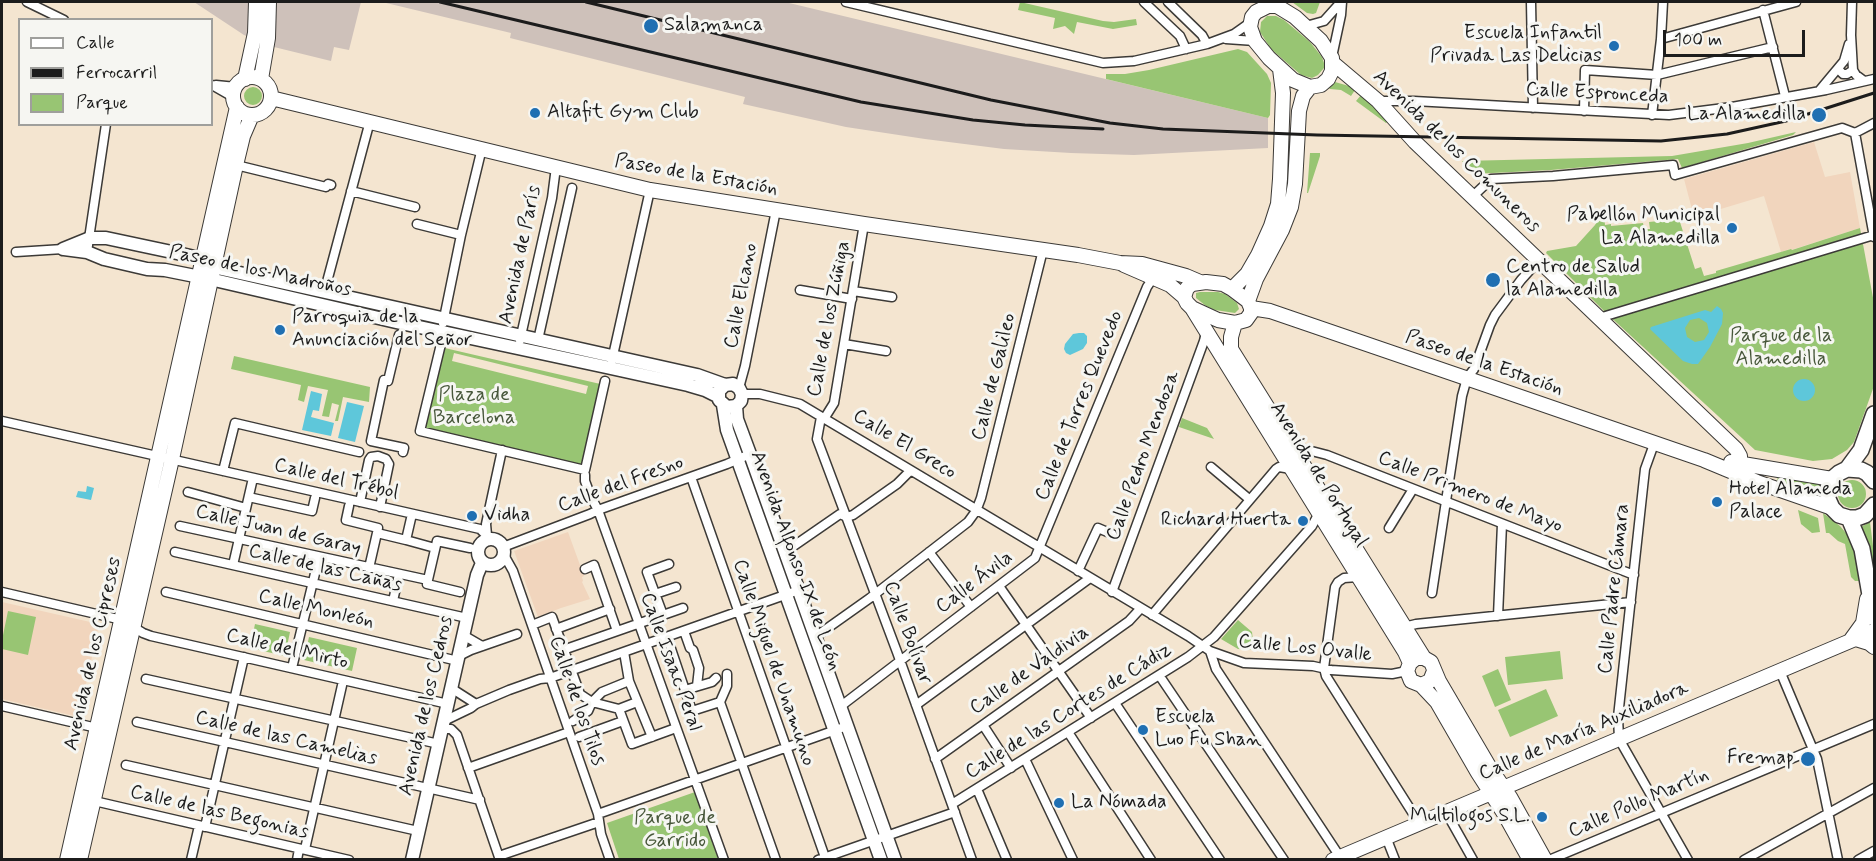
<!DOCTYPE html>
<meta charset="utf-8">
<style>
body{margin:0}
#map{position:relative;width:1876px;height:861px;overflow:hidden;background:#f4e5d0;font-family:Mynerve,sans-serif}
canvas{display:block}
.frame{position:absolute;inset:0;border:3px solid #1c1c1c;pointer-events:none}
.legend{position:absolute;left:18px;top:18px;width:195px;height:108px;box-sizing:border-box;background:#f6f6f2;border:2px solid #9f9f9c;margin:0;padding:8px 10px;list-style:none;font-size:18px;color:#1c1c1c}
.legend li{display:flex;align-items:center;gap:12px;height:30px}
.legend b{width:30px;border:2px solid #9f9f9c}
.scale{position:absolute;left:1663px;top:30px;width:142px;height:27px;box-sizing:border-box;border:3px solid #1c1c1c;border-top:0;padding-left:8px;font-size:18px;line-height:21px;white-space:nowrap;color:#1c1c1c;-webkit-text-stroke:4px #f6f6f2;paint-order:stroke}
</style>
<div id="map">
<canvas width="1876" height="861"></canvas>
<div class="frame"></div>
<ul class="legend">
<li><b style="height:8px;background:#fff"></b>Calle</li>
<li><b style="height:8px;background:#1c1c1c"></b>Ferrocarril</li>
<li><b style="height:16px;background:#98c573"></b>Parque</li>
</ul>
<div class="scale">100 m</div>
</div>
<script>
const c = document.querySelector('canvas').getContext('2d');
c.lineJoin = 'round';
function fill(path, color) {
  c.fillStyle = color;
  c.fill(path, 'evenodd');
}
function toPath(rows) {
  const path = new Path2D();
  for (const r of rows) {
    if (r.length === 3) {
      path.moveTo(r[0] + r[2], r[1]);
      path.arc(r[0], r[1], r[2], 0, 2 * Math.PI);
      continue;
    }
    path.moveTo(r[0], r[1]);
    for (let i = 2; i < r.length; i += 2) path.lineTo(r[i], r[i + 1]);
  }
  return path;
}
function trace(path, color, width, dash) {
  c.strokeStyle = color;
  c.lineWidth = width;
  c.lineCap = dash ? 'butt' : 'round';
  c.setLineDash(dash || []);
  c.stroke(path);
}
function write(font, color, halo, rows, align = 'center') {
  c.font = font + ' Mynerve,sans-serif';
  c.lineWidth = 6;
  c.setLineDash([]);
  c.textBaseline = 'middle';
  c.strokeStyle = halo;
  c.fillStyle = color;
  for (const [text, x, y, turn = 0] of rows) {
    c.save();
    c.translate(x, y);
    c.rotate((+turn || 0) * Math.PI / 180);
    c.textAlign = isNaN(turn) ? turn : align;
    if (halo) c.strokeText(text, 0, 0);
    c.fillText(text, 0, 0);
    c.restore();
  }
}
fill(toPath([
 [1814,142,1825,177,1850,172,1860,228,1791,250,1790,249,1781,252,1764,196,1694,217,1684,179],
 [568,532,584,576,582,577,583,581,582,582,590,599,561,608,538,617,514,551],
 [2,602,99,624,79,717,2,699]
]), '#f1d5bd');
fill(toPath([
 [194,2,361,2,349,50,334,47,331,61,274,47,244,35],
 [382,2,785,2,1268,118,1268,148,1134,155,1071,153,1004,149,925,139,846,127,743,104,745,97,510,38,511,33]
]), '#cec1ba');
fill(toPath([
 [1020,2,1103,21,1114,22,1136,19,1137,25,1113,29,1077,22,1074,34,1065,26,1053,29,1055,18,1018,10],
 [1292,2,1320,2,1316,13,1313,14,1307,13],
 [1267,16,1276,16,1284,20,1310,42,1322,57,1324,63,1324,68,1318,75,1312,78,1301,75,1271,49,1260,32,1261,22],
 [1238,49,1247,52,1267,74,1271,83,1270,115,1268,118,1106,79,1106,74,1125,74,1149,70],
 [1335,82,1349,86,1355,90,1351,96,1341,90,1330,89,1329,88],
 [253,96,9],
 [1361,95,1388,121,1386,123,1356,101],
 [1796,132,1793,135,1682,168,1678,159,1551,170,1473,174,1462,161,1672,156,1748,143],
 [1310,153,1320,153,1320,156,1308,193,1307,193],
 [1601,215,1604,215,1605,225,1611,224,1611,226,1643,223,1644,229,1650,229,1649,222,1679,219,1695,269,1701,267,1704,276,1716,273,1716,271,1791,249,1792,250,1860,228,1874,303,1874,386,1854,442,1847,450,1832,459,1813,461,1755,450,1605,312,1546,253,1547,251,1576,246,1595,225],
 [1200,292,1218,292,1225,294,1237,303,1239,309,1235,313,1215,310,1206,306,1196,298,1196,293],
 [436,346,609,386,589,474,416,435],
 [454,353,588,386,586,394,452,361],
 [234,356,370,387,369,402,343,397,338,421,335,421,339,405,332,403,329,417,322,416,328,390,308,386,304,402,298,400,301,385,231,369],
 [1182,418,1207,428,1214,439,1179,427],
 [1778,476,1822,483,1820,494,1819,496,1777,481],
 [1852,494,14],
 [1798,510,1818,518,1820,532,1812,533,1801,524],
 [1823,513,1840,526,1851,539,1855,551,1860,581,1855,581,1851,577,1845,544,1838,541,1829,533,1826,533],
 [1870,522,1874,554,1874,577,1870,546,1861,527],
 [8,611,36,617,28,655,2,649,2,640],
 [1238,620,1252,632,1254,650,1238,649,1221,639],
 [255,624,290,632,285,656,250,648],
 [309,637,357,648,352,671,304,660],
 [1560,651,1563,679,1508,685,1505,657],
 [1498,669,1511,700,1495,707,1482,676],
 [1546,689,1558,716,1510,737,1498,710],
 [695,792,718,859,619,859,607,823]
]), '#98c573');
fill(toPath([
 [1717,306,1721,309,1723,313,1722,324,1710,347,1698,364,1692,364,1683,361,1650,329,1651,327,1705,310,1711,312],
 [1699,318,1707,323,1709,332,1704,340,1695,342,1687,337,1685,328,1690,320],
 [1079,333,1084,333,1087,336,1087,343,1083,349,1070,355,1066,353,1064,349,1065,344,1073,334],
 [1804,390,11],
 [311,391,322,394,319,411,313,410,311,417,334,423,331,436,302,430],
 [347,402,364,406,355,442,338,438],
 [87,486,94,488,91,500,76,497,78,491,86,492]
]), '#5ec7da');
const street = toPath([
 [27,2,64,20],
 [846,2,1103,63,1134,61,1207,44,1234,34,1251,22],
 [1144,2,1180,36,1186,49],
 [1168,2,1202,35,1207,44],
 [1531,2,1533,108],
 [1852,2,1851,35,1853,70,1856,75,1864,81],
 [1763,10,1785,96],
 [1306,26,1324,21,1341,2],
 [1226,39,1255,41],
 [1661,39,1796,2],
 [1332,57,1341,15,1342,2],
 [1838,69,1843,74,1847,74,1853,70],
 [212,85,233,97],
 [216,85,236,87],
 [1819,91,1844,61,1849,44],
 [1379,101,1414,101,1669,115,1732,107,1826,90,1874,79],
 [1584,111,1585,70,1657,75,1773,47],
 [1652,115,1661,39,1663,2],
 [1855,133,1874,237],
 [1855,133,1874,123],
 [236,165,326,187,328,184,331,185],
 [351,191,415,207],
 [1472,197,1491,179,1553,176,1673,165,1675,175,1842,128,1855,133],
 [417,224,461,235],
 [16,252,63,249],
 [87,252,106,124],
 [800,290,852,299],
 [853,291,892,297],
 [324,293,370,121],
 [1599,318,1874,235],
 [443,323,461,235,482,148],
 [399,335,388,381,384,380,371,441,404,448,403,452],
 [520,340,552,198,556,167],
 [538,340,572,188],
 [441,344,420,431,585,470,605,381],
 [844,344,886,351],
 [612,360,650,190],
 [739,388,745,366,776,210],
 [742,394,760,394,800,404,1188,636,1210,651,1244,663,1313,666,1331,670,1392,674,1407,671],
 [821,417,817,439,897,652,972,860],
 [824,419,834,403,864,224],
 [2,421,480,529,486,535,487,539],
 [1654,444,1645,469,1643,487,1618,717,1619,739,1688,860],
 [1292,446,1327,455,1634,575],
 [1211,467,1249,499],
 [223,471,235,423,359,452],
 [585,475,585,481,591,497,598,510,724,860],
 [691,477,826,860],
 [188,492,246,508],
 [253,498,312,511,315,498],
 [360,502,369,460,371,457,378,456,386,459,389,464,380,507],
 [349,506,346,520,378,528,377,533,406,540],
 [412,514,406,540,435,548],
 [180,526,428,580],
 [1389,528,1413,489],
 [487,535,486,524,502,450],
 [503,547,590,514,598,510,727,464,750,454],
 [175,552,467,618],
 [785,552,840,514,847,517,853,515,897,484,910,471],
 [929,552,971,607],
 [504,555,513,571,598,814,601,834,610,860],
 [233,565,253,478],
 [369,568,377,533],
 [585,569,594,565,617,631],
 [1078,571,1098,528,1112,534],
 [1358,577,1344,578,1338,582,1335,587,1324,668,1326,676,1419,823],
 [999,586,1091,718],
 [2,592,122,620,143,633,151,636,448,704],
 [166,592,458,661],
 [460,592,427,584,437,541,470,548],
 [1112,592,1204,341,1206,332],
 [1432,593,1462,396,1467,378,1474,369,1490,325,1495,315,1521,280,1539,260],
 [655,594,676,587],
 [393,601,399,574],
 [663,615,647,572,669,564],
 [1152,615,1276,469,1279,467,1291,469],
 [1498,616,1502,524],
 [532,625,552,617,580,694,592,702,619,709],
 [1404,627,1416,624,1631,602],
 [556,629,610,609],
 [684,631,690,648,693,650,699,668,697,686],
 [463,635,482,646],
 [667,637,692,711,720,702,727,686,727,674],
 [815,637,870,598,968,522,976,511,981,498,1043,250],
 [563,650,683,608],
 [1210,651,1216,669,1342,860],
 [624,652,629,681,652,737],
 [459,656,471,650,517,634],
 [292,668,319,557],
 [1780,671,1817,759,1838,860],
 [1159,675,1284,860],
 [146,679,439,744],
 [451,688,476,704],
 [685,690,712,682,716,678],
 [637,702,619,709,632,744,676,728],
 [720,702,776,860],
 [1115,703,1220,860],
 [916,705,1090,578],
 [2,706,97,728],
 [841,706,1035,558,1147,287,1153,278],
 [444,721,471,708,476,704,509,690,540,679,550,678,799,590],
 [573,721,588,711,592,702,602,692,629,681],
 [137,722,480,800],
 [983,725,1011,768],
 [442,729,451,729,457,735,500,860],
 [1068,732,1151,860],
 [579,737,623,721],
 [935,759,1129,621,1141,608],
 [1025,759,1073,860],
 [126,765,418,831],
 [468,768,569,732],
 [977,789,1007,860],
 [90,800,349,860],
 [952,804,1188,657,1214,637,1312,526,1319,513],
 [1446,812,1473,860],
 [598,814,847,726],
 [205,827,244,657],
 [1386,837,1395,860],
 [305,849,343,681],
 [499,856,599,822],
 [191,860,199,826],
 [297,860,299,849],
 [818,860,955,812],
 [1549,860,1874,724],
 [1744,860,1874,788],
 [1858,860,1874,851]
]);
const secondary = toPath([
 [63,249,90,238,106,238,186,255,203,259,213,267,697,375,725,385,733,384,739,388,742,394,741,401,736,406,727,407,719,400,719,391,725,385],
 [64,249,87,252,104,259,147,269,165,270,210,279,396,322,606,367,688,385,705,390,719,397],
 [723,405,727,430,881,860],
 [736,406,737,419,750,454,895,860],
 [491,552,13],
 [412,860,477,575,482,563]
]);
const primary = toPath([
 [1268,6,1277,6,1295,17,1321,41,1332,58,1332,71,1328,79,1321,85,1310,87,1293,80,1269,58,1255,41,1250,27,1252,17,1256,12,1268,6],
 [1333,63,1378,101,1415,142,1736,449,1740,456,1740,463],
 [252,96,19],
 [245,79,255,33,256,2],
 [261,79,268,38,269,2],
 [271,98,650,190,864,224,1078,255,1120,263,1142,264,1186,276,1200,282],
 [1124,265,1170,285,1184,297,1187,303,1192,308,1218,320,1235,323,1246,320,1251,313,1251,308,1248,301,1232,289,1223,284,1206,282,1192,284,1187,288,1184,297],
 [1232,289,1247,274,1258,255,1271,226,1278,204,1280,179,1283,93,1280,69],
 [1248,301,1256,279,1282,230,1291,207,1295,184,1299,111,1303,96,1310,87],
 [1192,308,1405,652,1410,663],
 [1251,308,1270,311,1492,387,1704,460,1757,482,1832,508],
 [1235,323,1231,337,1231,349,1424,658],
 [1731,462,1832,479],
 [1856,639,1869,643,1874,647],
 [1850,641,1863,623,1867,599],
 [1434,671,1430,681,1421,685,1411,681,1407,671,1410,663,1416,658,1424,658,1431,662,1439,681,1490,768,1510,797,1545,860],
 [1421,685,1437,702,1478,773,1505,815,1530,860],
 [67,860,237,107],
 [80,860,172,459,236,165,243,136,252,115],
 [1333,860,1874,631]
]);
const highway = toPath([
 [1847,469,1861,450,1874,414],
 [1874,481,1867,473,1861,470,1847,469,1839,473,1832,479,1828,488,1828,499,1832,508,1839,515,1849,518,1857,518,1865,515,1874,505],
 [1849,518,1862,549,1874,618]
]);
trace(street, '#3c3a37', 11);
trace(secondary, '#3c3a37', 15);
trace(primary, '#3c3a37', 16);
trace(highway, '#3c3a37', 18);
trace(street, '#fff', 8);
trace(secondary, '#fff', 12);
trace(primary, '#fff', 14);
trace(highway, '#fff', 15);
trace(toPath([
 [440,2,861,102,973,120,1025,125,1103,129],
 [586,2,991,100,1110,123,1163,129,1317,135,1661,141,1727,134,1786,121,1874,93]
]), '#1c1c1c', 3);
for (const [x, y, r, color] of [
 [651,26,8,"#1f6fb2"],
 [1614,46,6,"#1f6fb2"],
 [535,113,6,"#1f6fb2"],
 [1819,115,8,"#1f6fb2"],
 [1732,228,6,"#1f6fb2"],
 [1493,280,8,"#1f6fb2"],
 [280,330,6,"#1f6fb2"],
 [1717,502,6,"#1f6fb2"],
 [472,516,6,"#1f6fb2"],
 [1303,521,6,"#1f6fb2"],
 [1143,730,6,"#1f6fb2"],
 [1808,759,8,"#1f6fb2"],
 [1059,803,6,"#1f6fb2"],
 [1542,817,6,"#1f6fb2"]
]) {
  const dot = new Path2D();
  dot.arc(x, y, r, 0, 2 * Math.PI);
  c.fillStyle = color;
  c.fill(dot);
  trace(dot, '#f6f6f2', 2);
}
write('20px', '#1c1c1c', '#f6f6f2', [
 ["Salamanca",664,26],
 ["Escuela Infantil",1602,34,"right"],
 ["Privada Las Delicias",1602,57,"right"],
 ["Altafit Gym Club",547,113],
 ["La Alamedilla",1806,115,"right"],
 ["Pabellón Municipal",1720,216,"right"],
 ["La Alamedilla",1720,239,"right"],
 ["Centro de Salud",1506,268],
 ["la Alamedilla",1506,291],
 ["Parroquia de la",292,318],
 ["Anunciación del Señor",292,341],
 ["Hotel Alameda",1729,490],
 ["Palace",1729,513],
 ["Vidha",484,516],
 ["Richard Huerta",1291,521,"right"],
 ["Escuela",1155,718],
 ["Luo Fu Shan",1155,741],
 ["Fremap",1794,759,"right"],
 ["La Nómada",1071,803],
 ["Multilogos S.L.",1530,817,"right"]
], 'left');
write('20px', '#1c1c1c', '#f6f6f2', [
 ["Calle Espronceda",1597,94,3],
 ["Avenida de los Comuneros",1456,152,44],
 ["Paseo de la Estación",696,176,10],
 ["Avenida de París",521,255,-78],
 ["Paseo de los Madroños",260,272,12],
 ["Calle Elcano",742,296,-79],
 ["Calle de los Zúñiga",830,319,-79],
 ["Paseo de la Estación",1484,364,19],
 ["Calle de Galileo",995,377,-76],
 ["Calle de Torres Quevedo",1080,406,-68],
 ["Calle El Greco",904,445,31],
 ["Calle Pedro Mendoza",1144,456,-70],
 ["Avenida de Portugal",1318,475,58],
 ["Calle del Trébol",336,480,13],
 ["Calle del Fresno",621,485,-20],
 ["Calle Primero de Mayo",1470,493,21],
 ["Calle Juan de Garay",278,531,13],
 ["Avenida Alfonso IX de León",795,561,70],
 ["Calle de las Cañas",325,569,13],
 ["Calle Ávila",975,583,-37],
 ["Calle Padre Cámara",1615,589,-84],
 ["Calle Monleón",316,610,13],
 ["Calle Bolívar",907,633,70],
 ["Calle Los Ovalle",1305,649,6],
 ["Calle del Mirto",287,650,13],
 ["Avenida de los Cipreses",94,654,-77],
 ["Calle Isaac Peral",670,662,70],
 ["Calle Miguel de Unamuno",773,663,71],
 ["Calle de Valdivia",1030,671,-35],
 ["Calle de los Tilos",576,701,71],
 ["Avenida de los Cedros",427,706,-77],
 ["Calle de las Cortes de Cádiz",1069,712,-32],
 ["Calle de María Auxiliadora",1584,732,-23],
 ["Calle de las Camelias",286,739,13],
 ["Calle Pollo Martín",1639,804,-23],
 ["Calle de las Begonias",219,813,13]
]);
write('20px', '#47573a', '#f6f6f2', [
 ["Parque de la",1781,337],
 ["Alamedilla",1781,360],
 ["Plaza de",474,396],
 ["Barcelona",474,419],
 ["Parque de",675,819],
 ["Garrido",675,842]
]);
</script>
